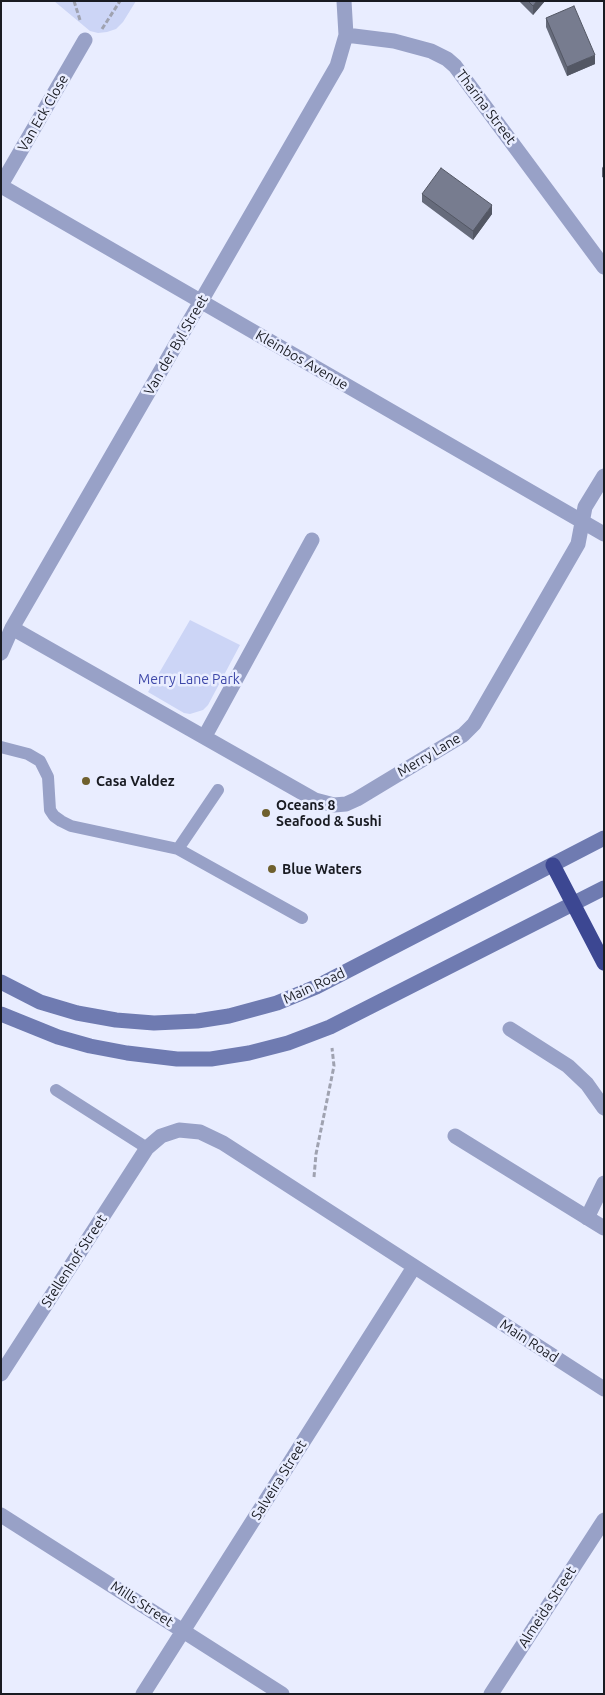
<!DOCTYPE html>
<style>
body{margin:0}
#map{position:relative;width:605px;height:1695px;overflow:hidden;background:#e9edff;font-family:Ubuntu,sans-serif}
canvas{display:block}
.frame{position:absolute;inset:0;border:2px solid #191b22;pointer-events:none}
</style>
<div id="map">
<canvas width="605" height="1695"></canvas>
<div class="frame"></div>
</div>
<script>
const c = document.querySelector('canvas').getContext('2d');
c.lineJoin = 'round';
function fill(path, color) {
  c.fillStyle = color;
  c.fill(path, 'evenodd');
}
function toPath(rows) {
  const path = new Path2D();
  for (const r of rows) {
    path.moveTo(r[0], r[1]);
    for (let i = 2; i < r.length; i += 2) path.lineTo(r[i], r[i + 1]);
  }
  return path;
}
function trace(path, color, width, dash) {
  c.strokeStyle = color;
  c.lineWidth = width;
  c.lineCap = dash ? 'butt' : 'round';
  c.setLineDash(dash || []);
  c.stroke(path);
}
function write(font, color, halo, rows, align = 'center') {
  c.font = font + ' Ubuntu,sans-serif';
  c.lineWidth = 5;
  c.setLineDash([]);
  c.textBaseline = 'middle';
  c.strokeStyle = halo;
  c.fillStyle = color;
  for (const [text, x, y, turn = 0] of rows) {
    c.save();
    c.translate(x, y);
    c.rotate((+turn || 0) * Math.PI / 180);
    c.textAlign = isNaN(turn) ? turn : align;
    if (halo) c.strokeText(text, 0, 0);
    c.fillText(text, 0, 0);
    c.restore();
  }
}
fill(toPath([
 [54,1,136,1,123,22,116,29,107,32,98,33,90,31],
 [190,620,240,645,208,705,203,710,190,714,184,713,148,692]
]), '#ccd5f6');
trace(toPath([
 [74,1,80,20],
 [102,29,120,1],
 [314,1177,316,1154,334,1066,332,1048]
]), '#9fa2b0', 3, [5, 2.5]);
trace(toPath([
 [1,747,28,754,40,761,48,777,50,810,54,816,61,821,71,826,178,849,302,918],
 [178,849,218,790],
 [56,1090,147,1148]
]), '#98a1c7', 12);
trace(toPath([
 [346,35,394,41,431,51,447,59,455,66,604,267],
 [1,185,85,40],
 [1,186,604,534],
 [12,628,315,800,334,805,346,804,357,799,463,735,474,724,578,544,585,507,604,476],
 [1,653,12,628,337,66,346,35,344,1],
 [205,736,312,540],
 [510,1029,568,1066,587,1084,604,1108],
 [455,1136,604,1228],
 [587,1218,604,1183],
 [1,1374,147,1148,161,1136,179,1130,200,1132,223,1143,604,1389],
 [1,1515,282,1694],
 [143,1694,414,1267],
 [491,1694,604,1520]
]), '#98a1c7', 15);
trace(toPath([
 [1,982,40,1002,77,1013,116,1020,154,1023,197,1021,229,1016,277,1003,316,987,604,838],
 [1,1014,58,1037,90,1046,127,1053,177,1059,211,1059,249,1053,288,1043,330,1027,604,888]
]), '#6f7bb1', 15);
trace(toPath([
 [553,865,604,963]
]), '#3c4792', 15);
fill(toPath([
 [519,1,545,1,533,15],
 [546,18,595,64,567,76,546,27],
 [604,165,604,178,602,177,602,168],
 [422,194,492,214,473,240,422,202]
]), '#666b7b');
fill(toPath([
 [537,1,545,1,533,15,533,6],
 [595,55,595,64,567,76,567,67],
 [492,205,492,214,473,240,473,231]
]), '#535764');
const building = toPath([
 [528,1,537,1,533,6,528,1],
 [574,6,595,55,567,67,546,18,574,6],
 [441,168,492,205,473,231,422,194,441,168]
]);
fill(building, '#777c8f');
trace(building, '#535764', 1);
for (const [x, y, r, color] of [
 [86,781,5,"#6f602e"],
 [266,813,5,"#6f602e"],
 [272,869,5,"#6f602e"]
]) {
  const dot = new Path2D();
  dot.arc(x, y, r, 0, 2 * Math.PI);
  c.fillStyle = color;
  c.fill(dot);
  trace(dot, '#e9edff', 2);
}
write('14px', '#191b22', '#e9edff', [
 ["Tharina Street",486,107,53],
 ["Van Eck Close",43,113,-60],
 ["Van der Byl Street",176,345,-60],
 ["Kleinbos Avenue",302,360,30],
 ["Merry Lane",429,755,-31],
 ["Main Road",314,986,-25],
 ["Stellenhof Street",74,1261,-57],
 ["Main Road",529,1341,33],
 ["Salveira Street",279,1480,-58],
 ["Mills Street",142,1604,33],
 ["Almeida Street",547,1607,-57]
]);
write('14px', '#3e48a9', '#e9edff', [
 ["Merry Lane Park",189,679]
]);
write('bold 14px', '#191b22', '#e9edff', [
 ["Casa Valdez",96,781],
 ["Oceans 8",276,805],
 ["Seafood & Sushi",276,821],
 ["Blue Waters",282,869]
], 'left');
</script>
